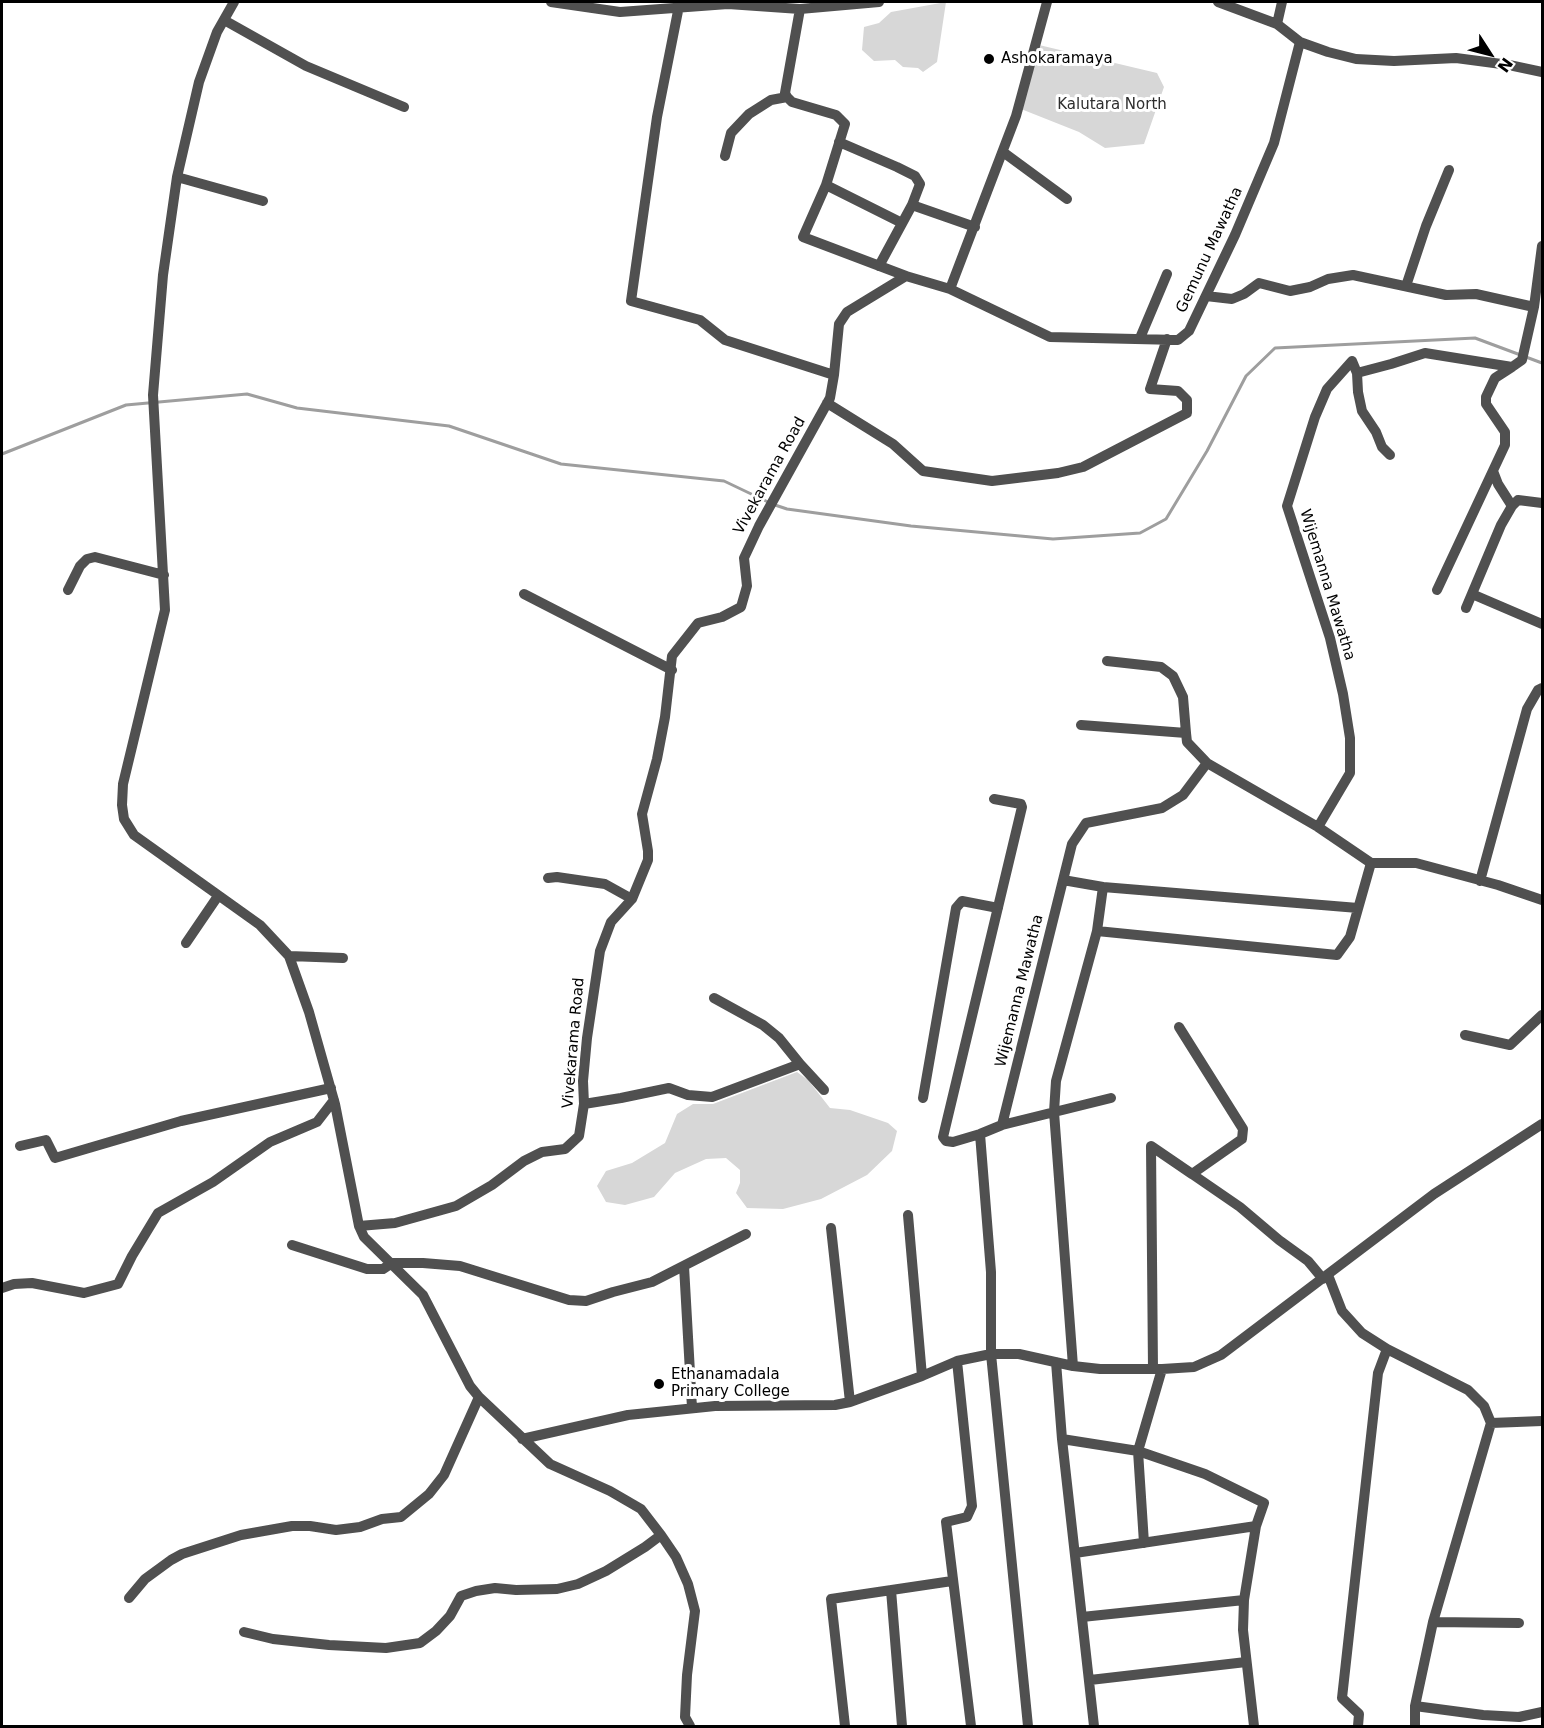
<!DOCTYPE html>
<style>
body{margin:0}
#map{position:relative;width:1544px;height:1728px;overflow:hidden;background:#fff;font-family:"DejaVu Sans",sans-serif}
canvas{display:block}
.frame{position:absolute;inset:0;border:3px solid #000;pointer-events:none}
.north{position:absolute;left:1460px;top:24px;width:60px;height:60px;-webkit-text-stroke:4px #fff;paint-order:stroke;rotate:126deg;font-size:16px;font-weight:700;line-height:24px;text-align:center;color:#000}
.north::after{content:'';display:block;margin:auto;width:21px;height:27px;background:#000;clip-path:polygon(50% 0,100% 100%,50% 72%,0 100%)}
</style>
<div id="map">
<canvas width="1544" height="1728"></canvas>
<div class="frame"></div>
<div class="north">N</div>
</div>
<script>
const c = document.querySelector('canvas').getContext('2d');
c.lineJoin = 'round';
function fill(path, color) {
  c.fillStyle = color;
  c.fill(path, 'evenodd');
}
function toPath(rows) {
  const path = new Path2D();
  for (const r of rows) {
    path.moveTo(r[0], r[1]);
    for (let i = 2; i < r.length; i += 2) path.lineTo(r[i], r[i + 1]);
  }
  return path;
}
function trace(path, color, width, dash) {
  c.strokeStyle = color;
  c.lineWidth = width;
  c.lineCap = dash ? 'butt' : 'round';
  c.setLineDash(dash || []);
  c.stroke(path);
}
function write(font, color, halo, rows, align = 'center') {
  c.font = font + ' "DejaVu Sans",sans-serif';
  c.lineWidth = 6;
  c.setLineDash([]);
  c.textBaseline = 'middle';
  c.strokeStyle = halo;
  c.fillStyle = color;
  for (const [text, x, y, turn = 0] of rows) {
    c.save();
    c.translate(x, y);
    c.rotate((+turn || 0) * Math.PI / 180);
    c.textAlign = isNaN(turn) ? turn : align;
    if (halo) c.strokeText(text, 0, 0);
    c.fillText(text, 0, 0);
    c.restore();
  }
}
fill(toPath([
 [946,2,937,62,923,72,918,68,903,67,895,60,874,61,862,50,864,27,879,23,891,12],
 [1039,45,1157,73,1164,87,1144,144,1105,148,1079,132,1021,109],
 [797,1072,808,1080,830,1108,850,1110,888,1123,897,1131,892,1151,867,1175,821,1199,783,1209,747,1208,736,1193,740,1183,740,1170,726,1158,706,1159,675,1173,654,1197,625,1205,606,1202,597,1186,606,1171,632,1163,665,1143,677,1114,693,1104,713,1104]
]), '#d7d7d7');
trace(toPath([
 [2,454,126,405,247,394,297,408,449,426,561,464,724,481,768,502],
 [775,505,787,509,911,526,1053,539,1140,533,1166,519,1207,451,1246,376,1275,348,1475,338,1542,363]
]), '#9e9e9e', 3);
trace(toPath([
 [234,2,217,32,199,82,177,177,163,275,153,395,165,610,123,784,122,805,124,819,134,835,260,925,289,956,309,1012,335,1104,359,1226,364,1237,423,1295,470,1386,479,1397,550,1464,610,1491,641,1509,661,1535,676,1557,688,1584,695,1611,687,1675,685,1717,690,1726],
 [551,2,620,12,728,4,800,9,879,2],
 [1218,2,1277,24,1300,42,1328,52,1356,59,1394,61,1456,58,1509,65,1542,72],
 [679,6,657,117,631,301,700,320,725,340,834,375],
 [800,9,785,93,787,97,792,102,836,115,845,124,826,185,803,237,906,276],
 [224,20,306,66,404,107],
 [1277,24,1282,2],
 [839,142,897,167,915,176,920,184,912,205,975,227],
 [1003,152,1067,199],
 [725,156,731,133,749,114,771,100,787,97],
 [177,177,263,201],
 [826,185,902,223],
 [879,266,912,205],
 [1406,286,1426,226,1449,170],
 [950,289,1050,337,1178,340,1189,331,1235,235,1274,143,1300,42],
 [1206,296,1232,299,1244,294,1259,283,1290,291,1310,287,1328,279,1353,275,1446,295,1476,294,1534,307],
 [1140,338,1167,274],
 [1357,373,1358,392,1362,411,1376,432,1382,447,1390,455],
 [827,403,893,444,923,471,992,481,1058,473,1083,467,1187,413,1187,400,1178,391,1150,389,1167,339],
 [1493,471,1498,484,1512,506],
 [68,590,80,566,87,559,95,557,164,575],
 [1437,590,1505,445,1505,432,1486,404,1486,397,1495,378,1512,367],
 [524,594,672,670],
 [1472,594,1542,624],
 [1466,608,1501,525,1512,506,1518,500,1542,503],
 [1081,725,1186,733,1183,697,1173,676,1161,667,1107,661],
 [1186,733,1187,742,1207,763],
 [994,799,1021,804,1022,807,943,1137,946,1141,953,1142,980,1134,1002,1125,1111,1098],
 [1371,863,1416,863,1498,885,1542,900],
 [548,878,557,877,605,884,632,899],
 [1063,880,1103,887],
 [1480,881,1527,709,1538,690,1542,688],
 [1097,931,1103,887,1358,908],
 [186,943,218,896],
 [289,956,343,958],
 [714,998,763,1025,779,1038,800,1064,824,1090],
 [1465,1035,1510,1045,1542,1015],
 [923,1098,956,908,962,901,998,908],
 [584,1104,621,1098,669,1088,688,1095,712,1097,800,1064],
 [1002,1125,1072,844,1086,823,1162,808,1183,795,1207,763,1318,827,1350,773,1350,738,1343,694,1330,638,1287,506,1315,417,1327,389,1352,361,1357,373,1391,364,1425,353,1512,367,1522,360,1534,307,1542,246],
 [980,1134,991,1272,991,1354,1028,1726],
 [20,1146,46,1140,55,1158,181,1121,331,1088],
 [1192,1174,1240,1207,1279,1240,1308,1261,1323,1279],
 [908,1215,922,1376],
 [359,1226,395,1223,456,1206,492,1185,524,1161,542,1152,565,1149,579,1136,584,1104,583,1081,587,1038,600,951,611,922,632,899,648,860,648,851,642,814,657,759,665,717,672,656,698,623,722,617,741,607,747,586,744,558,759,526,830,398,834,375,839,324,847,312,906,276,950,289,1016,116,1047,2],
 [831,1228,850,1402],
 [292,1245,367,1269,383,1269,392,1263,423,1263,460,1266,569,1300,586,1301,613,1292,652,1282,746,1234],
 [684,1266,692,1408],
 [1328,1275,1342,1311,1362,1333,1387,1349,1468,1390,1484,1406,1491,1423,1433,1622,1415,1706,1415,1726],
 [2,1288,14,1284,32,1283,84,1293,118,1284,132,1256,158,1213,213,1182,270,1142,317,1122,334,1100],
 [957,1361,972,1506,967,1517,946,1522,971,1726],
 [1056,1362,1062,1439,1094,1726],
 [1073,1366,1054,1112,1056,1081,1097,931,1337,955,1350,937,1371,863,1318,827],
 [1153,1369,1151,1146,1192,1174,1242,1139,1243,1129,1179,1027],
 [1491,1423,1542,1421],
 [522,1439,628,1415,715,1406,835,1405,850,1402,922,1376,957,1361,991,1354,1019,1354,1073,1366,1100,1369,1162,1369,1194,1367,1221,1355,1434,1194,1542,1124],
 [1062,1439,1138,1451,1162,1369],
 [1144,1543,1138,1451,1205,1474,1264,1503,1256,1526,1244,1600,1243,1630,1254,1726],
 [1075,1553,1256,1526],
 [891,1590,902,1726],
 [129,1598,145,1579,171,1560,182,1554,241,1535,292,1526,310,1526,336,1530,360,1527,382,1519,401,1517,429,1494,444,1475,479,1397],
 [1082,1617,1244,1600],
 [1433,1622,1519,1623],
 [244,1632,273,1639,329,1645,386,1648,420,1643,436,1631,450,1616,461,1596,476,1591,495,1588,516,1590,557,1589,578,1584,606,1571,645,1547,661,1535],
 [1090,1680,1246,1662],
 [1415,1706,1483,1715,1519,1717,1542,1712],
 [845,1726,831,1599,952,1581],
 [1358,1726,1359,1714,1342,1698,1378,1373,1387,1349]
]), '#505050', 10);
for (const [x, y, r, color] of [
 [989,59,6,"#000"],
 [659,1384,6,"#000"]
]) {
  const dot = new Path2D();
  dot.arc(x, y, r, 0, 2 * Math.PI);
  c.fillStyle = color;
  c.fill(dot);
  trace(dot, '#fff', 2);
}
write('15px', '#000', '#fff', [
 ["Ashokaramaya",1001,59],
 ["Ethanamadala",671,1375],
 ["Primary College",671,1392]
], 'left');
write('15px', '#2e2e2e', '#fff', [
 ["Kalutara North",1112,105]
]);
write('15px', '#000', '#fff', [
 ["Gemunu Mawatha",1210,250,-65],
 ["Vivekarama Road",770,476,-61],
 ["Wijemanna Mawatha",1327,585,73],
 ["Wijemanna Mawatha",1020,991,-76],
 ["Vivekarama Road",574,1043,-85]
]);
</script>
